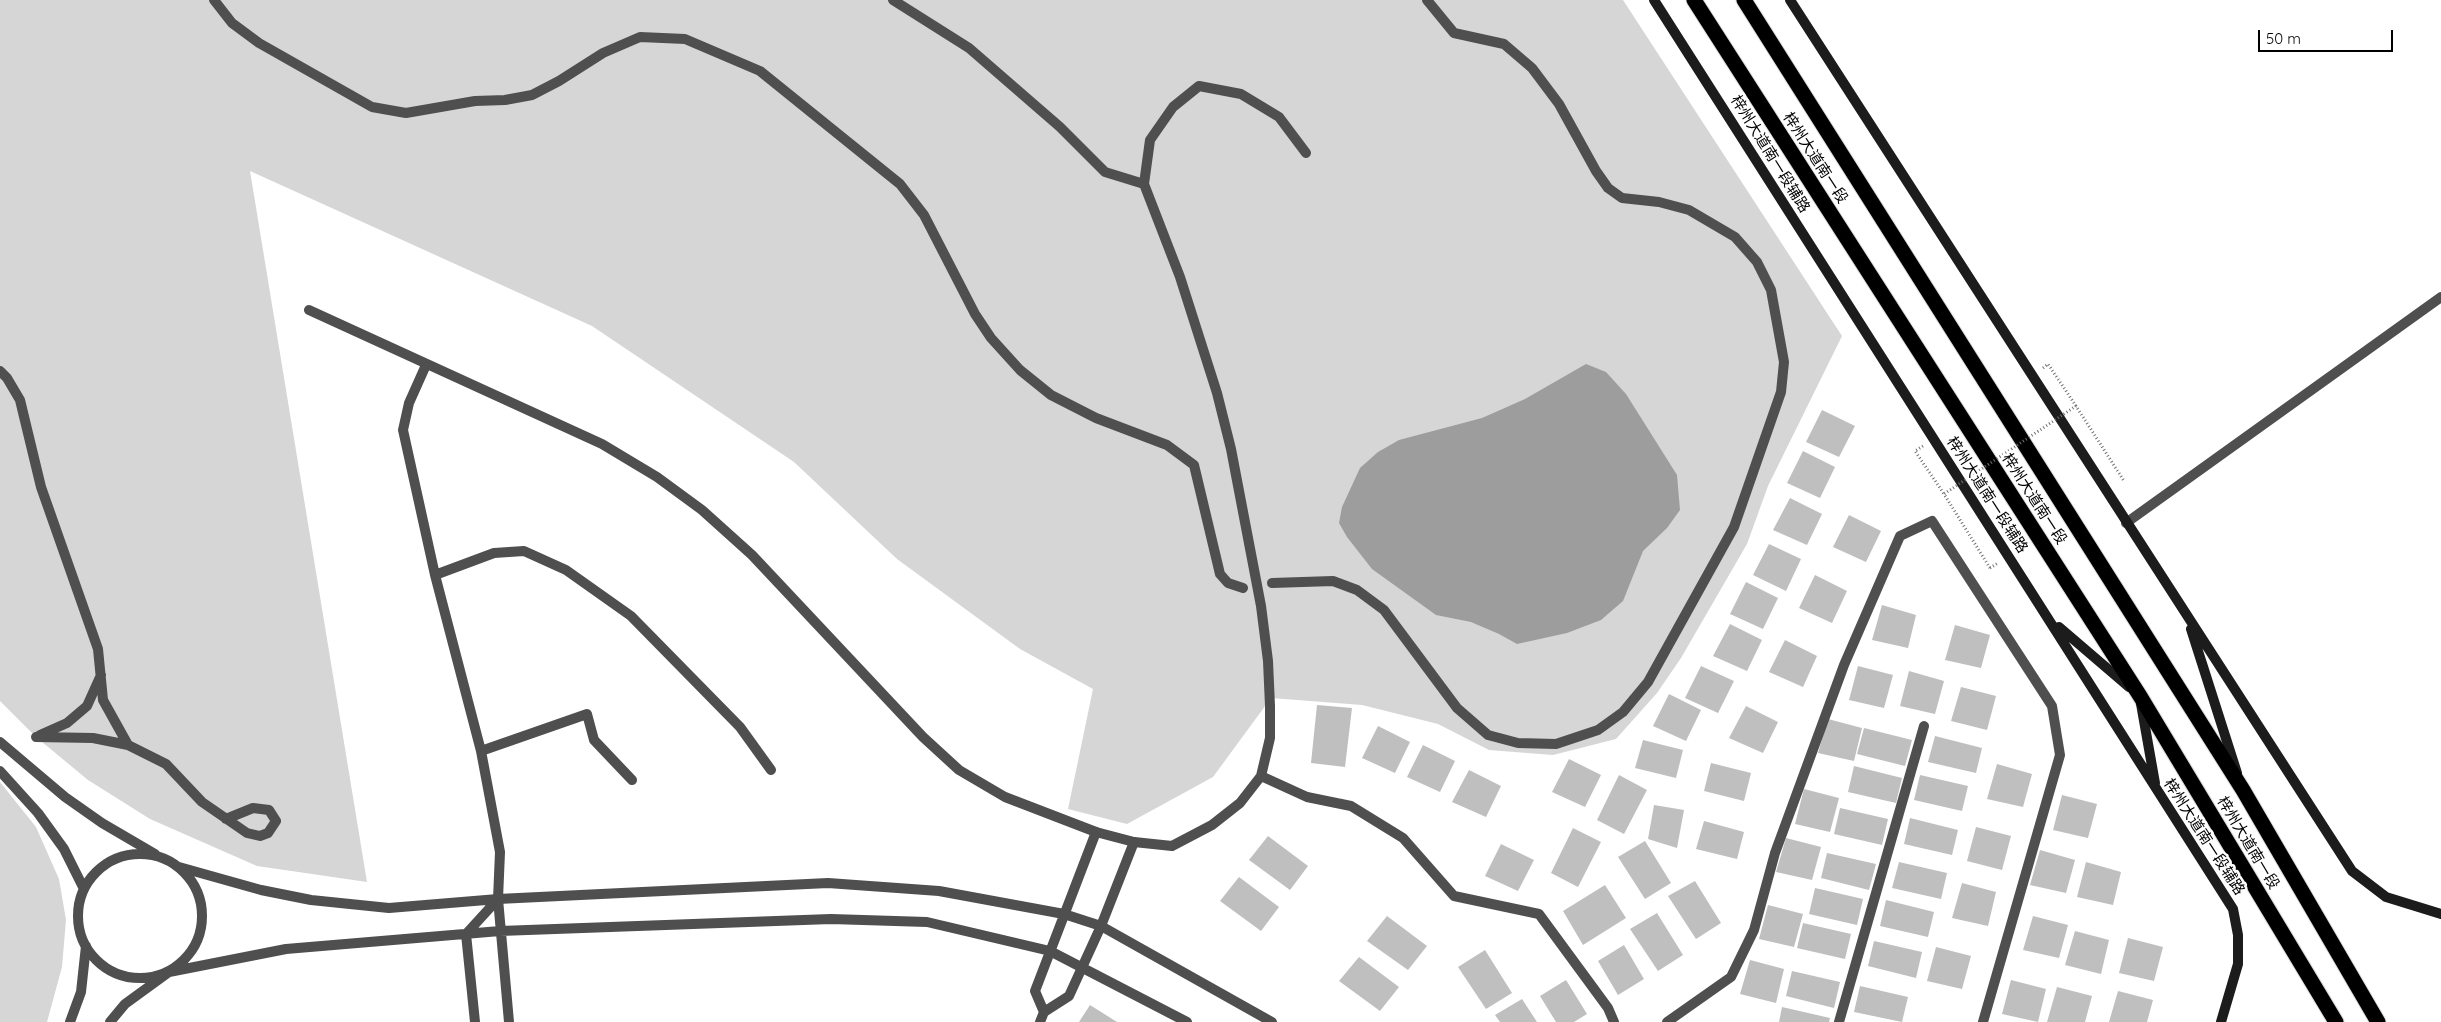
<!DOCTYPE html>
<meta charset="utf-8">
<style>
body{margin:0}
#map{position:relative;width:2441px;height:1022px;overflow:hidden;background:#fff;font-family:Quicksand,sans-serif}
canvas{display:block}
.scale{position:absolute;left:2258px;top:30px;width:135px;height:22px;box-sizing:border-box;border:2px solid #000;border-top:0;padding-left:6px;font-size:15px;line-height:18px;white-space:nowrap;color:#000;-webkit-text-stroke:4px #fff;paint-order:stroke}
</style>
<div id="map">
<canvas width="2441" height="1022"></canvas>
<div class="scale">50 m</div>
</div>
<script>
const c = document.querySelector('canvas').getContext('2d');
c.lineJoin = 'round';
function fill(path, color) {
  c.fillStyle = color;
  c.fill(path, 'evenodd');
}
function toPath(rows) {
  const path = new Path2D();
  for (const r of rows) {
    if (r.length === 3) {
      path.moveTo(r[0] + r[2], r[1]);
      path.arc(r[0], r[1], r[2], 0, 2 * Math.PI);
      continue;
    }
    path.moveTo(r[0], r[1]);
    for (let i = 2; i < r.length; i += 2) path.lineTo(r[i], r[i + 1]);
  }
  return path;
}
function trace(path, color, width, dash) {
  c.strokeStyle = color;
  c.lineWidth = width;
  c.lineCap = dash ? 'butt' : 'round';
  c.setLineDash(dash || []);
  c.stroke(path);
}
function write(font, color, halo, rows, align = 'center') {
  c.font = font + ' Quicksand,"Noto Sans SC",sans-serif';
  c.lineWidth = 5;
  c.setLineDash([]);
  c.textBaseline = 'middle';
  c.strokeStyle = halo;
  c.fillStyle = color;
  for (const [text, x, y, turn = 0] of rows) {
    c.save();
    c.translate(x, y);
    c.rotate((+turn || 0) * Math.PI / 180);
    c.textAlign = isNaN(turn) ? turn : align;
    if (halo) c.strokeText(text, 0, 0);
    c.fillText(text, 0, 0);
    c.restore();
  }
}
fill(toPath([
 [0,0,1623,0,1842,336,1768,486,1747,544,1681,658,1657,693,1616,739,1553,755,1489,750,1438,724,1362,705,1271,698,1213,777,1127,824,1068,809,1093,689,1020,649,897,559,794,462,592,326,250,171,367,882,257,866,150,819,88,780,36,737,0,701],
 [0,782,36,827,59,879,66,920,62,967,47,1022,0,1022]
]), '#d6d6d6');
fill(toPath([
 [1586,364,1606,372,1626,394,1677,475,1680,510,1667,528,1643,551,1623,601,1601,620,1567,633,1517,644,1499,634,1471,622,1436,615,1372,569,1347,537,1339,523,1342,507,1360,468,1378,452,1399,440,1482,418,1525,399]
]), '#9d9d9d');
fill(toPath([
 [1822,410,1855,426,1839,457,1806,442],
 [1803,451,1835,467,1820,498,1787,483],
 [1790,498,1822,514,1807,545,1773,530],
 [1849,515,1881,531,1866,562,1833,547],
 [1769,544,1801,559,1786,591,1753,575],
 [1815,575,1847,591,1832,623,1799,608],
 [1746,582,1778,598,1763,629,1730,614],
 [1882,605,1916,615,1908,648,1872,640],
 [1730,624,1762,640,1747,671,1713,656],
 [1955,625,1990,635,1981,668,1945,660],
 [1785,640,1817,656,1803,687,1769,672],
 [1701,666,1734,681,1718,713,1685,698],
 [1858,666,1893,675,1884,708,1849,700],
 [1909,671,1944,681,1935,714,1900,706],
 [1961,687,1996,696,1987,730,1951,721],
 [1669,694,1701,710,1686,741,1653,726],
 [1317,705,1352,708,1345,767,1311,763],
 [1746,706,1778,722,1763,753,1729,738],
 [1828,719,1862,728,1854,761,1818,753],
 [1378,726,1410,742,1395,773,1362,758],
 [1864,728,1912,740,1905,766,1857,754],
 [1935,736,1982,748,1976,773,1928,762],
 [1643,740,1683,750,1676,778,1635,768],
 [1423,745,1455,761,1440,792,1407,777],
 [1569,759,1601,775,1585,807,1552,792],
 [1711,763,1751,773,1744,801,1704,791],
 [1997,764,2032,774,2023,807,1987,799],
 [1854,766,1902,778,1896,803,1848,792],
 [1469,770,1501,786,1486,817,1452,802],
 [1619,775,1647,790,1624,834,1597,820],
 [1920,775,1968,786,1962,811,1914,800],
 [1804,789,1839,798,1830,832,1795,824],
 [2062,795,2097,804,2088,838,2053,830],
 [1654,805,1684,810,1677,848,1648,839],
 [1840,808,1888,819,1882,845,1834,834],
 [1910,818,1958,830,1952,855,1904,844],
 [1704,821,1744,832,1737,859,1696,849],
 [1976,827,2011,836,2002,870,1967,861],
 [1573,828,1601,842,1578,887,1551,873],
 [1268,836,1308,866,1290,890,1249,860],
 [1786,838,1821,847,1812,880,1776,872],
 [1645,841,1671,883,1645,899,1618,857],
 [1501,844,1534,860,1518,891,1485,876],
 [2040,850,2075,860,2066,893,2030,885],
 [1827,853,1876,864,1869,890,1821,878],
 [1899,862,1947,873,1941,899,1892,888],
 [2086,862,2121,872,2113,905,2077,897],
 [1239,877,1279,907,1261,931,1220,901],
 [1695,881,1721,923,1696,939,1668,896],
 [1962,883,1996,892,1988,926,1952,918],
 [1605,885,1626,918,1583,945,1563,911],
 [1815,888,1863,899,1857,925,1809,914],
 [1886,900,1934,912,1928,937,1880,926],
 [1768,905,1803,914,1794,947,1759,939],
 [1657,913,1683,955,1658,971,1630,929],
 [1387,916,1427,946,1408,970,1367,941],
 [2033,916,2068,925,2059,958,2023,950],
 [1803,923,1851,934,1845,959,1797,948],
 [2075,931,2109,940,2101,974,2065,965],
 [2128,938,2163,947,2154,981,2119,973],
 [1874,941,1922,952,1916,978,1868,966],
 [1624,945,1644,979,1618,995,1598,961],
 [1936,947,1971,956,1962,989,1927,981],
 [1485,950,1512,993,1486,1009,1458,967],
 [1359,957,1399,987,1380,1011,1339,981],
 [1750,960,1784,969,1776,1003,1740,994],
 [1792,971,1840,982,1834,1008,1786,996],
 [1566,980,1587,1014,1574,1022,1556,1022,1540,996],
 [2011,980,2046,989,2038,1022,2002,1014],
 [1860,986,1908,997,1902,1022,1854,1012],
 [2057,987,2092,996,2085,1022,2047,1022],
 [2118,991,2153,1000,2147,1022,2109,1022],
 [1522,999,1537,1022,1500,1022,1495,1015],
 [1090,1005,1117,1022,1079,1022],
 [1782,1007,1830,1018,1829,1022,1779,1022]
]), '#bfbfbf');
const highway = toPath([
 [1694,0,2140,696,2336,1022],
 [1744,0,2243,790,2378,1022]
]);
trace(highway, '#dbdbdb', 17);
trace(toPath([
 [2043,368,2048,364,2076,406],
 [1923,446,1915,451,1944,494],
 [1990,568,1998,563]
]), '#717171', 3, [1, 2.5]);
trace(toPath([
 [214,0,232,23,259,43,372,107,406,113,475,101,505,100,532,95,559,81,603,53,640,37,685,39,760,71,900,184,924,215,975,314,991,338,1020,370,1051,395,1096,418,1167,445,1194,465,1220,574,1228,583,1243,588],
 [893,0,969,48,1060,127,1105,172,1144,184],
 [309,310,602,444,657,477,702,510,752,555,923,737,959,770,1005,797,1096,832,1134,842,1172,846,1212,825,1240,803,1261,776,1270,738,1270,706,1268,661,1261,606,1231,449,1217,393,1180,277,1144,184,1150,140,1173,107,1199,86,1241,94,1279,117,1306,153],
 [426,365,409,403,403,430,435,575,481,751,500,852,498,899],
 [0,371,7,378,20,400,41,487,98,649,103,700,128,745],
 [435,575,494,553,524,551,566,570,631,616,740,727,771,770],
 [1272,583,1333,581,1357,590,1384,610,1457,708,1488,735,1518,743,1556,744,1598,730,1623,712,1648,682,1734,527,1781,392,1784,362,1771,290,1757,262,1735,237,1689,210,1659,202,1622,198,1608,188,1596,171,1559,104,1532,68,1504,44,1454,33,1427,0],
 [40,735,67,723,87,706,101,675],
 [36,737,93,738,128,745,166,764,202,802,247,833,260,836,268,833,276,821,269,810,253,808,226,819],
 [481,751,587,714,594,740,632,780],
 [1261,776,1307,797,1351,806,1403,838,1454,896,1539,914,1608,1008,1614,1022],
 [1667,1022,1731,977,1754,930,1775,853,1844,665,1900,536,1932,521,2052,706,2060,755,1983,1022],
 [1839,1022,1924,726]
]), '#4f4f4f', 10);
trace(toPath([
 [2126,523,2441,297],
 [0,742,65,797,102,823,155,854],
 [0,771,38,813,64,849,84,889],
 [1096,832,1035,991,1044,1012,1069,996,1101,926,1134,842],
 [140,916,62],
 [179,867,261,890,311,900,389,908,498,899,828,883,939,891,1064,914,1101,926,1272,1022],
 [70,1022,81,992,86,946],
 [110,1022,125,1004,169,972,286,949,500,931,831,919,927,922,1050,951,1187,1022],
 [475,1022,466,934,498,899,509,1022],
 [1040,1022,1044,1012]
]), '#4f4f4f', 10);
trace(toPath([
 [1654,0,2233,909,2238,935,2238,964,2221,1022],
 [1790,0,2352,871,2386,897,2441,914],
 [2059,627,2129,687],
 [2191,629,2237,773],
 [2141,704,2155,783]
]), '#1c1c1c', 10);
trace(highway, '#000', 15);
trace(toPath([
 [1990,568,1944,494,2076,406,2124,481]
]), '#717171', 3, [1, 2.5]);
write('15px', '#000', '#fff', [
 ["梓州大道南一段辅路",1770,154,58],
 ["梓州大道南一段",1815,158,57],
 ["梓州大道南一段辅路",1987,495,57],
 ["梓州大道南一段",2034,499,57],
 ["梓州大道南一段辅路",2204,837,57],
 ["梓州大道南一段",2248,843,59]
]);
</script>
